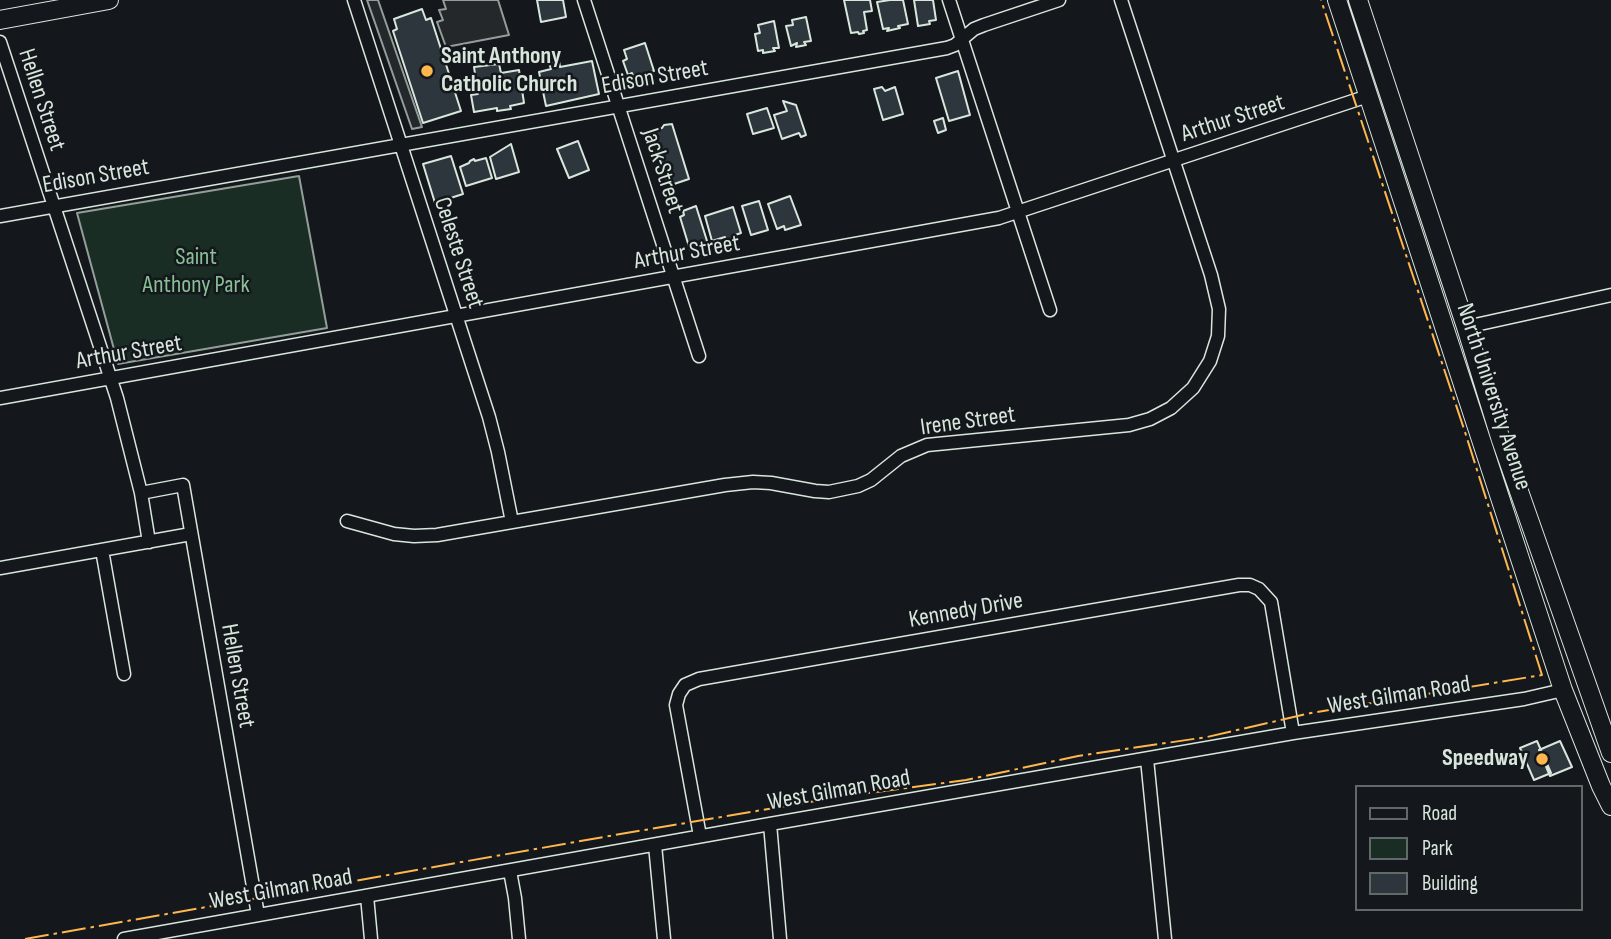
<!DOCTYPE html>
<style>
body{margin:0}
#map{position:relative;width:1611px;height:939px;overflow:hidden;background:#14181c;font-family:"Sofia Sans Condensed",sans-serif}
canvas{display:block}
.legend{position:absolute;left:1355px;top:785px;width:228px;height:126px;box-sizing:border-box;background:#14181c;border:2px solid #626a69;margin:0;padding:9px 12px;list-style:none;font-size:21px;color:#d8e6dc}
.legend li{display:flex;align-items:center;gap:14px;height:35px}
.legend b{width:35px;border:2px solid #626a69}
</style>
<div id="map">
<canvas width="1611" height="939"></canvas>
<ul class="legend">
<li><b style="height:9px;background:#14181c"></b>Road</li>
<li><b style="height:19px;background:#1a2d24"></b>Park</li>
<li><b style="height:19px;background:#2c363c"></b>Building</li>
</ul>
</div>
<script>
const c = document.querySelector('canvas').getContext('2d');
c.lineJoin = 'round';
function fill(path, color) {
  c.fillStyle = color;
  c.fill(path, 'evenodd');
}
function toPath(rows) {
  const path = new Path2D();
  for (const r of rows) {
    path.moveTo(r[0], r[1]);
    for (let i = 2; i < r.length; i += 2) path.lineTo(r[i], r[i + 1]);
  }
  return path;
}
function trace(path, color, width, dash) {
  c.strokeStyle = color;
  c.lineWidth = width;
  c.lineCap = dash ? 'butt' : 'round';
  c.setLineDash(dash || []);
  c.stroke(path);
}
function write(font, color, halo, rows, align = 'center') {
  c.font = font + ' "Sofia Sans Condensed",sans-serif';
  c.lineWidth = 5;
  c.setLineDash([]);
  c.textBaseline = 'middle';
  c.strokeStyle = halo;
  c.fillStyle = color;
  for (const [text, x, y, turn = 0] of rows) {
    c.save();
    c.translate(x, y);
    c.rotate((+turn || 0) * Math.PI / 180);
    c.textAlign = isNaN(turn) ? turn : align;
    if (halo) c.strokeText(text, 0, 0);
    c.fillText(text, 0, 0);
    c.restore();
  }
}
const green = toPath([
 [299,176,327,328,118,364,77,213,299,176]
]);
fill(green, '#1a2d24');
trace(green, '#939e99', 2);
const parking = toPath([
 [367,0,378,0,422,127,412,129,367,0],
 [443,0,498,0,509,35,446,47,437,22,443,20,439,10,446,9,443,0]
]);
fill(parking, '#24282b');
trace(parking, '#939e99', 2);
const building = toPath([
 [537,0,563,0,566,17,541,22,537,0],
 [844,0,870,0,872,11,864,12,867,30,863,31,864,33,859,34,858,32,851,33,844,0],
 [890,0,903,0,908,24,898,26,900,28,887,31,889,28,883,29,877,2,890,0],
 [914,0,933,0,936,20,929,21,930,24,918,26,914,0],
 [422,9,426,20,431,18,461,111,423,123,393,31,397,29,394,19,422,9],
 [806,17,811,41,804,42,806,45,796,47,797,43,791,46,786,26,793,25,792,20,806,17],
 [774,21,779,48,773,48,775,51,763,53,763,50,758,51,755,34,760,33,758,25,774,21],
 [645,43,654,71,634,78,632,73,628,75,623,61,627,59,624,50,645,43],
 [559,61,560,67,592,61,599,94,546,106,539,72,551,69,549,63,559,61],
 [499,64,501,73,519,70,524,103,510,106,511,109,497,111,497,108,474,112,471,95,478,94,474,67,499,64],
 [958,71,970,115,949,121,936,78,958,71],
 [882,87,885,91,895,87,903,114,883,120,874,89,882,87],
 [783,101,796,105,806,135,801,137,799,133,782,139,774,115,787,111,783,101],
 [767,108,774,128,753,134,747,114,767,108],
 [943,118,946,130,938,133,934,121,943,118],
 [672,124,689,179,668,186,651,131,662,128,664,125,672,124],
 [578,141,589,170,569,178,557,149,578,141],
 [511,144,519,172,496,179,490,157,511,144],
 [451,156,463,194,435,203,423,164,451,156],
 [486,158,492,178,466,186,460,167,469,163,470,161,474,159,475,161,486,158],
 [790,196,801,225,785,230,784,226,777,229,768,204,790,196],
 [759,201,768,230,751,235,742,206,759,201],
 [696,206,708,244,690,250,680,217,684,215,683,211,696,206],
 [733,207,741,233,735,235,736,239,727,242,725,237,712,241,705,216,733,207],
 [1537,741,1551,773,1534,780,1520,748,1537,741],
 [1560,741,1572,767,1550,776,1539,750,1560,741]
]);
fill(building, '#2c363c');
trace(building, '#d8e6dc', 2);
const street = toPath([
 [354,0,489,417,498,452,512,522],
 [584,0,699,356],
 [949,0,1050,310],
 [0,42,117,398,141,493],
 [0,216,947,48,955,45,974,29,984,25,1059,0],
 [1466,327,1611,295],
 [0,398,999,218,1368,96],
 [347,521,394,534,414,536,437,535,725,485,753,482,771,483,815,491,829,492,858,486,871,480,901,456,927,445,1129,425,1150,419,1171,408,1193,388,1210,361,1218,336,1219,309,1211,275,1121,0],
 [149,542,141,493,183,485,258,915],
 [102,550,124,674],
 [0,568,191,534],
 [1147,759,1165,939],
 [770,824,780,939],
 [700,836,676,705,679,694,685,685,699,679,830,656,1239,585,1250,585,1259,589,1271,602,1293,733],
 [655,845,664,939],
 [510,871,515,898,519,939],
 [367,896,371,939],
 [124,939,770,824,1293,733,1524,699,1563,690]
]);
const secondary = toPath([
 [1337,0,1563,690,1601,786,1611,806],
 [1358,0,1466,327,1501,440,1611,753],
 [0,20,109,0]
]);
trace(street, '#d8e6dc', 15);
trace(secondary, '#d8e6dc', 20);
trace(street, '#14181c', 12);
trace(secondary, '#14181c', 18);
trace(toPath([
 [25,939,615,835,839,797,966,780,1078,756,1207,737,1311,713,1542,675,1465,432,1321,0]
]), '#ffb74d', 2, [24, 5, 3.5, 5]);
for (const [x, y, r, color] of [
 [427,71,7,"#ffb74d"],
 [1542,759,7,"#ffb74d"]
]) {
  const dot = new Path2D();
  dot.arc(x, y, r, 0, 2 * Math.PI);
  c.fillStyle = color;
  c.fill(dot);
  trace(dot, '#14181c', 2.5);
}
write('bold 24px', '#d8e6dc', '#14181c', [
 ["Saint Anthony",441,57],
 ["Catholic Church",441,85],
 ["Speedway",1528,759,"right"]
], 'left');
write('24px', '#d8e6dc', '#14181c', [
 ["Edison Street",655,78,-10],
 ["Hellen Street",41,100,72],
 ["Arthur Street",1233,119,-18],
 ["Jack Street",662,171,72],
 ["Edison Street",96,177,-10],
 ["Celeste Street",458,253,72],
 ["Arthur Street",687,253,-10],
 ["Arthur Street",129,353,-10],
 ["North University Avenue",1493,397,72],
 ["Irene Street",968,422,-8],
 ["Kennedy Drive",966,611,-10],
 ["Hellen Street",237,676,80],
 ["West Gilman Road",1399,696,-9],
 ["West Gilman Road",839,791,-10],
 ["West Gilman Road",281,890,-10]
]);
write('24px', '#8ac095', '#14181c', [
 ["Saint",196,258],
 ["Anthony Park",196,286]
]);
</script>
